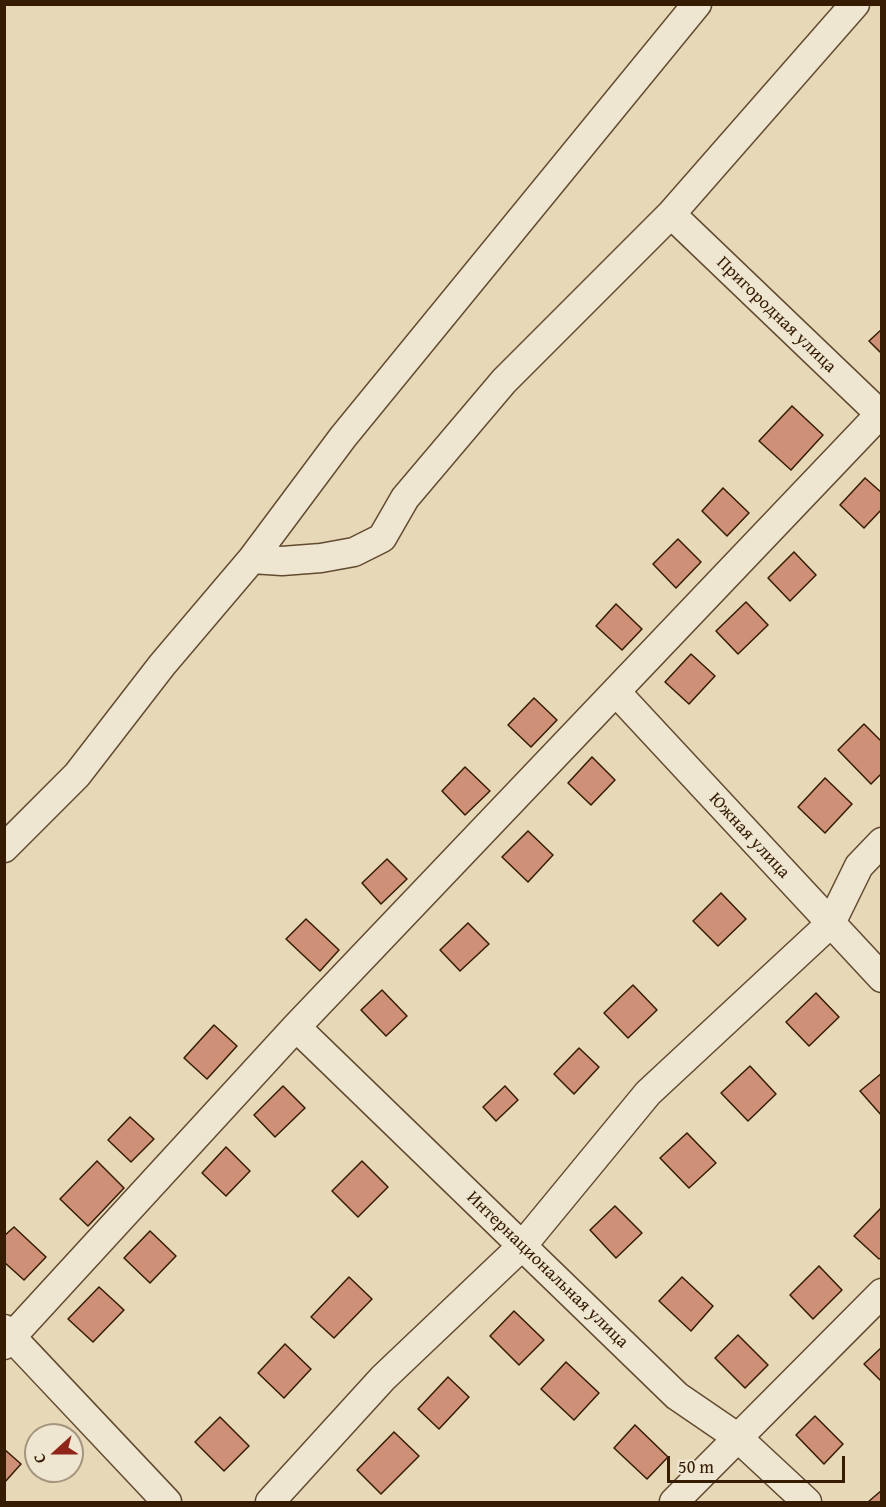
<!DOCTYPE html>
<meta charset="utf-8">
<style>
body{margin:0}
#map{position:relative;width:886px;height:1507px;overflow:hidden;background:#e7d8b8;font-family:"Gentium Book Plus",serif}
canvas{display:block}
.frame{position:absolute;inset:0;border:6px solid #351c02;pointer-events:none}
.north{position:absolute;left:24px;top:1423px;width:60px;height:60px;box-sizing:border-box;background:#efe6d1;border:2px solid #a5957e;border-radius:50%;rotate:249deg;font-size:16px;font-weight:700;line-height:24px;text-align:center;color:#351c02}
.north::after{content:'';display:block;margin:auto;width:21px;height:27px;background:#8f2418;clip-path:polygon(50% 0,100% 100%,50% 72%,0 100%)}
.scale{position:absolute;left:667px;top:1456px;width:178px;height:27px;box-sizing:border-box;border:3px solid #351c02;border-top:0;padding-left:8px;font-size:18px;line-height:21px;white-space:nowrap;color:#351c02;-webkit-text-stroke:4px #efe6d1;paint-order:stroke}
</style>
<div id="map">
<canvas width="886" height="1507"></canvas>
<div class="frame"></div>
<div class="north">С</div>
<div class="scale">50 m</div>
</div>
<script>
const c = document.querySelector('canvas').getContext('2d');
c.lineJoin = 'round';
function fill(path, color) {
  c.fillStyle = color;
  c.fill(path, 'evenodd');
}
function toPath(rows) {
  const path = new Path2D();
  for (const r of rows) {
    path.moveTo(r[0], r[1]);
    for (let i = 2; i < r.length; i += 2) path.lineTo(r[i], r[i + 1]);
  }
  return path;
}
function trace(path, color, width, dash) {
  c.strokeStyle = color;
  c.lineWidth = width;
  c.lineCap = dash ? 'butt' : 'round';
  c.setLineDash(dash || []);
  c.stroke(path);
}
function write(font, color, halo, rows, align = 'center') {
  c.font = font + ' "Gentium Book Plus",serif';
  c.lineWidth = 5;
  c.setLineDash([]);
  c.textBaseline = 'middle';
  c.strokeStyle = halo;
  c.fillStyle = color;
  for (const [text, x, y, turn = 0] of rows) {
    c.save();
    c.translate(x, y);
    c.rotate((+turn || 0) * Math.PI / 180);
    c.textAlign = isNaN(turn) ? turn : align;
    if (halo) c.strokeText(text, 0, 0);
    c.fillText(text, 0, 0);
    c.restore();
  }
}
const building = toPath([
 [882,329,882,354,869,341,882,329],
 [792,406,823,435,791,470,759,441,792,406],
 [865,478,882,493,882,509,864,528,840,505,865,478],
 [723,488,749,513,727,536,702,511,723,488],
 [678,539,701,562,676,588,653,564,678,539],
 [794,552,816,575,790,601,768,578,794,552],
 [746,602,768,625,738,654,716,631,746,602],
 [616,604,642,629,622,650,596,626,616,604],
 [691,654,715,676,689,704,665,682,691,654],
 [534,698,557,720,531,747,508,725,534,698],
 [864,724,882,742,882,773,871,784,838,750,864,724],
 [592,757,615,780,591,805,568,783,592,757],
 [465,767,490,791,465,815,442,791,465,767],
 [825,778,852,804,825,833,798,807,825,778],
 [528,831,553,855,528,882,502,857,528,831],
 [387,859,407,879,381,904,362,883,387,859],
 [721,893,746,919,718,946,693,921,721,893],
 [306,919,339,950,320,971,286,939,306,919],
 [468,923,489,944,460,971,440,950,468,923],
 [633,985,657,1010,628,1038,604,1013,633,985],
 [382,990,407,1016,386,1036,361,1010,382,990],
 [816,993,839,1017,809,1046,786,1022,816,993],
 [214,1025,237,1046,207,1079,184,1058,214,1025],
 [579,1048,599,1067,574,1094,554,1074,579,1048],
 [750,1066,776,1094,748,1121,721,1093,750,1066],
 [882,1073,882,1116,860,1091,882,1073],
 [283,1086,305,1108,275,1137,254,1115,283,1086],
 [505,1086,518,1100,496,1121,483,1107,505,1086],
 [130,1117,154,1139,131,1162,108,1140,130,1117],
 [687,1133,716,1163,689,1188,660,1158,687,1133],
 [226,1147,250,1171,226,1196,202,1173,226,1147],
 [97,1161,124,1188,88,1226,60,1199,97,1161],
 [362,1161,388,1187,358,1217,332,1191,362,1161],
 [615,1206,642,1233,616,1258,590,1230,615,1206],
 [881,1208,882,1257,879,1259,854,1236,881,1208],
 [14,1227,46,1257,24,1280,4,1262,4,1236,14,1227],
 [150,1231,176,1256,150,1283,124,1258,150,1231],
 [819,1266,842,1290,813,1319,790,1295,819,1266],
 [349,1277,372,1299,334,1338,311,1317,349,1277],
 [682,1277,713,1306,691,1331,659,1301,682,1277],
 [99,1287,124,1310,93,1342,68,1319,99,1287],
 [514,1311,544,1340,519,1365,490,1336,514,1311],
 [738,1335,768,1365,745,1388,715,1358,738,1335],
 [285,1344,311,1369,284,1398,258,1373,285,1344],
 [882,1347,882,1382,864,1364,882,1347],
 [566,1362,599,1393,574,1420,541,1389,566,1362],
 [448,1377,469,1397,439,1429,418,1409,448,1377],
 [815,1416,843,1444,824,1464,796,1435,815,1416],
 [220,1417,249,1446,224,1471,195,1442,220,1417],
 [635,1425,668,1457,647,1479,614,1448,635,1425],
 [394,1432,419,1456,381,1494,357,1470,394,1432],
 [4,1449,21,1464,4,1483,4,1449],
 [882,1490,882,1502,868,1502,882,1490]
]);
fill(building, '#ce9178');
trace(building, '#351c02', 1.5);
const minor = toPath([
 [671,214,882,416],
 [252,559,343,437,697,4],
 [617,693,882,978],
 [4,848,77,775,162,665,252,559,282,561,321,558,354,552,382,538,405,498,504,381,671,214,855,4],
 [296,1027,677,1396,737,1437,807,1502],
 [4,1329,167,1502],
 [4,1345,296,1027,882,412],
 [270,1502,383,1378,522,1246,648,1093,831,923,859,866,882,842],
 [674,1502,882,1293]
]);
trace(minor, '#624b30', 31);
trace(minor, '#efe6d1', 28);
write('18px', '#351c02', '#efe6d1', [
 ["Пригородная улица",776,315,44],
 ["Южная улица",749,836,47],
 ["Интернациональная улица",547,1270,44]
]);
</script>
